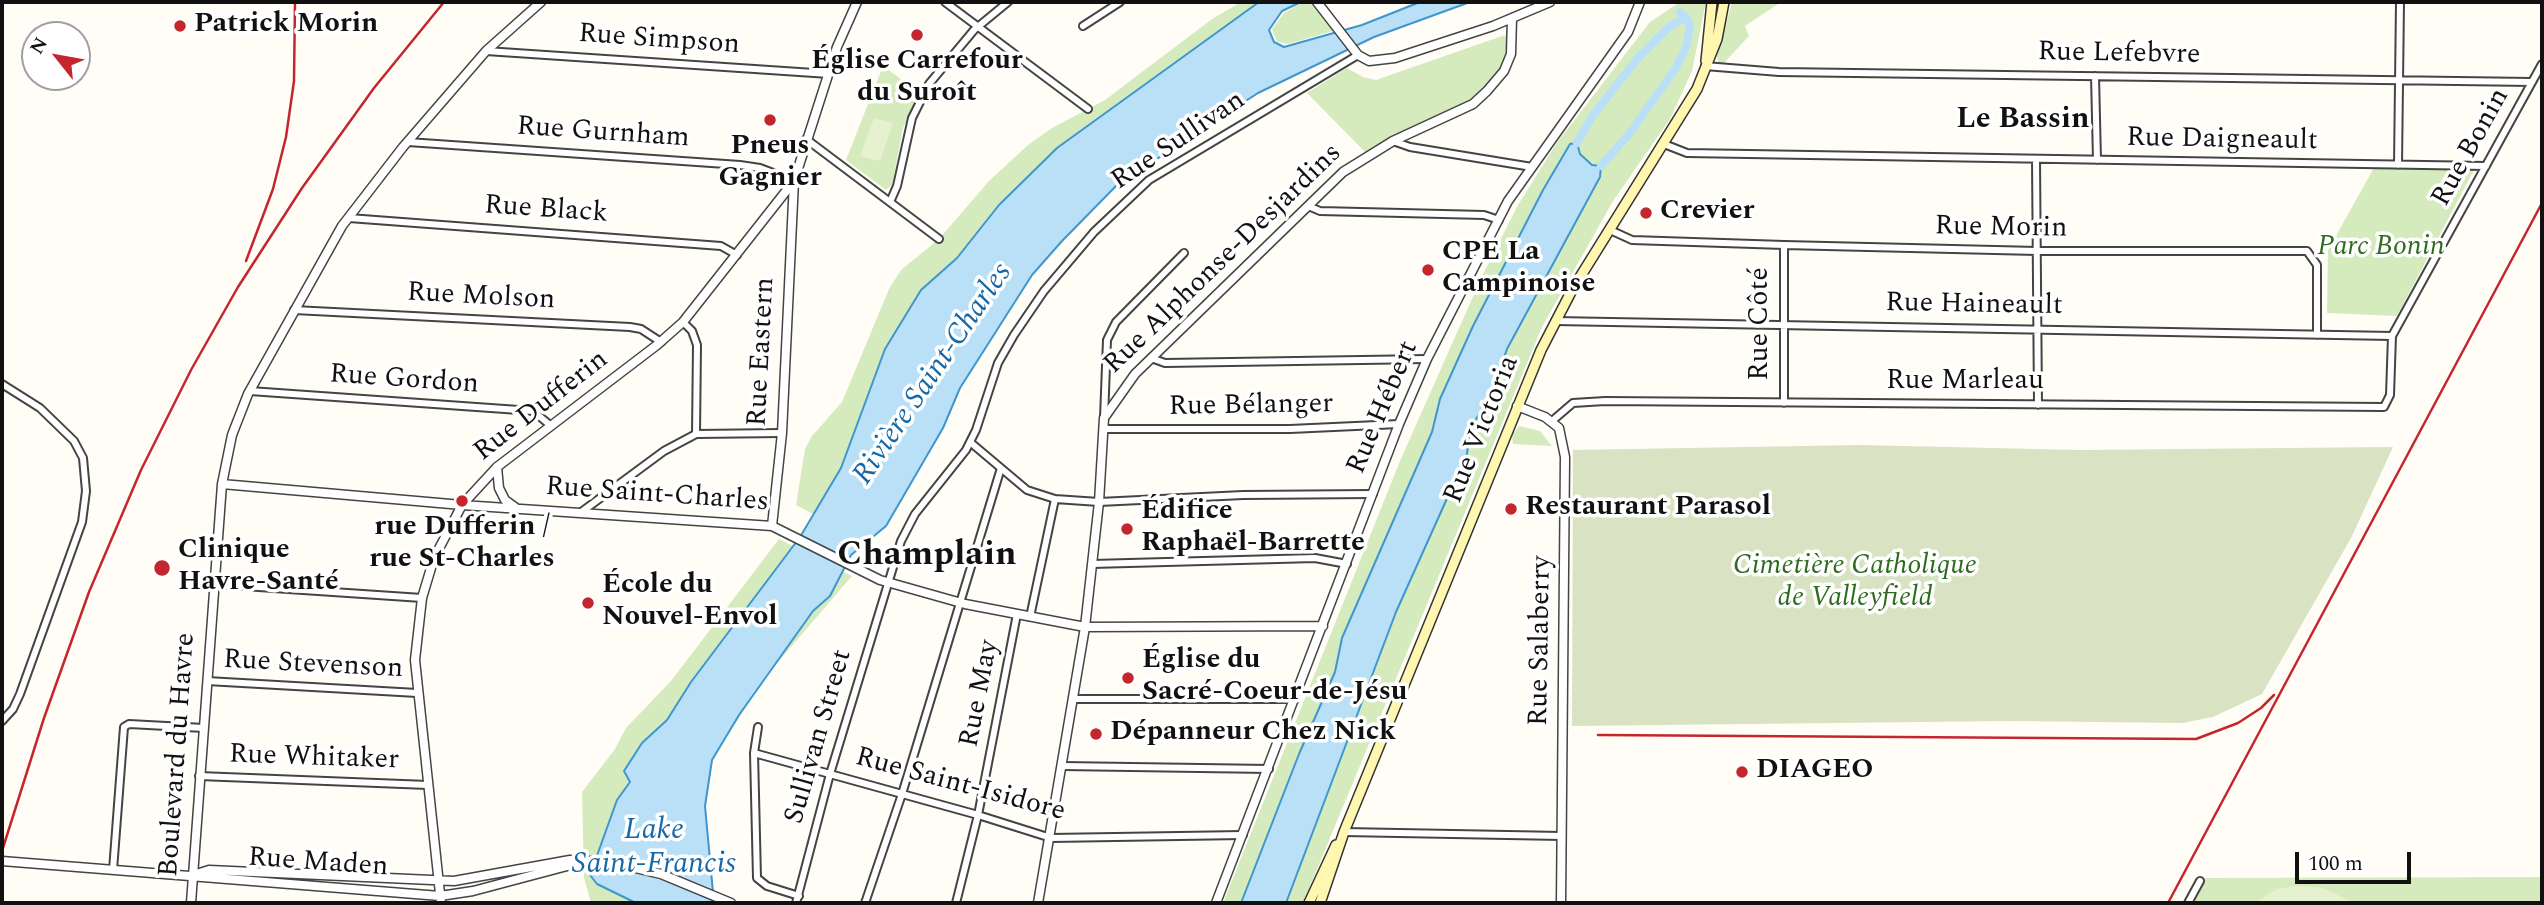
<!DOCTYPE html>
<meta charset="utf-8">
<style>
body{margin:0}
#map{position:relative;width:2544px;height:905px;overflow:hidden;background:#fffdf5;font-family:Spectral,serif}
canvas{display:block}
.frame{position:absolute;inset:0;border:4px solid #111;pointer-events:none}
.north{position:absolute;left:21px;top:21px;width:70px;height:70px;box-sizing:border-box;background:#fff;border:2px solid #a0a0a0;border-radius:50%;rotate:301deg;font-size:19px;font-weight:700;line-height:28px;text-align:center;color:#111}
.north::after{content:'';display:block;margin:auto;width:24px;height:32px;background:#c4262e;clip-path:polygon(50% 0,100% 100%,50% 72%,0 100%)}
.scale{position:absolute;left:2295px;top:852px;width:116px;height:32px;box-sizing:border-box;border:4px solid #111;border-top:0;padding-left:9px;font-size:21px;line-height:24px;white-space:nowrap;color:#111;-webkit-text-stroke:5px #fff;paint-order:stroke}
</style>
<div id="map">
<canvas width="2544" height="905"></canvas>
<div class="frame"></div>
<div class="north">N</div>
<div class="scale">100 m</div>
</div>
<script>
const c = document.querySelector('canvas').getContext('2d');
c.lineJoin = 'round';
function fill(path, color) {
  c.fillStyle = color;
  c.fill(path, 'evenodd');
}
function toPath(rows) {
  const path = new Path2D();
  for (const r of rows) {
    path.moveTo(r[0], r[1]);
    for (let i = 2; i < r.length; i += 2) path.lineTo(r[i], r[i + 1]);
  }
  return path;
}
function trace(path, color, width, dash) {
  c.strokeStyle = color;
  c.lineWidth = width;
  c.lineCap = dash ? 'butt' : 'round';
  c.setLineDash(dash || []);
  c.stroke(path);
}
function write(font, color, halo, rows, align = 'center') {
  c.font = font + ' Spectral,serif';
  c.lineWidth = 7;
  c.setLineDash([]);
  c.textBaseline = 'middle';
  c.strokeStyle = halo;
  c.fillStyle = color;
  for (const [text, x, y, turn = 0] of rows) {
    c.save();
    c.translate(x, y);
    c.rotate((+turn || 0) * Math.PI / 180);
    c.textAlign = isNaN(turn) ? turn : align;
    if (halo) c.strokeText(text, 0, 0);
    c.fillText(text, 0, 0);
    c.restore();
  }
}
fill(toPath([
 [1241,2,1259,2,1057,148,999,205,957,258,921,290,885,349,841,468,813,514,796,505,805,449,812,436,842,402,889,289,901,270,939,239,989,181,1028,145,1052,128,1105,100,1212,19],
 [1304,2,1314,2,1336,30,1288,44,1277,42,1272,29,1285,12],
 [1680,2,1706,2,1692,71,1670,119,1613,201,1542,327,1303,903,1223,903,1400,461,1483,274,1518,205,1556,144,1650,22],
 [1732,2,1781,2,1745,26,1749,36,1722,65,1718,62,1717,55],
 [1505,35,1509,43,1506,60,1496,77,1475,97,1365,152,1307,93,1347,68,1363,77,1376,80],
 [883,66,919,92,903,128,892,185,886,190,846,160],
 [2375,166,2474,170,2397,316,2327,313,2328,250],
 [1519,426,1540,431,1552,446,1513,444,1512,435],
 [779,539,852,576,766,676,712,760,705,806,714,903,591,903,584,878,582,792,615,749,626,728,671,681],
 [2542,877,2542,903,2183,903,2196,878]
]), '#d5ebbd');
fill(toPath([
 [1860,445,2080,450,2393,447,2351,538,2262,694,2213,717,2182,723,2009,721,1572,726,1573,450]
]), '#d9e3c4');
fill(toPath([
 [874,118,893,123,880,161,860,156],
 [2296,886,2320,887,2355,903,2255,903,2277,889]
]), '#e6f2cf');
const water = toPath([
 [1259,2,1301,2,1282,11,1269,30,1274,42,1284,47,1362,25,1420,2,1470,2,1374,37,1258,93,1117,185,1062,241,1032,275,960,388,943,428,886,526,851,555,830,596,813,611,739,715,712,760,705,806,714,903,636,903,597,884,590,875,617,800,630,782,624,771,642,743,667,720,691,682,800,537,841,468,885,349,921,290,957,258,999,205,1057,148,1259,2],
 [1577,143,1580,154,1592,165,1601,166,1600,177,1507,349,1492,393,1470,429,1467,454,1396,612,1286,903,1241,903,1299,754,1335,672,1342,638,1432,432,1440,399,1473,326,1543,190,1570,144,1577,143]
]);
fill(water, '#b9e0f7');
trace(water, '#3f96cf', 2);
trace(toPath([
 [1577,143,1593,115,1638,58,1669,27,1686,17],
 [1601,166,1629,134,1675,69,1687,45,1690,24,1680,12]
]), '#b9e0f7', 8);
const minor = toPath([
 [945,2,1088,109],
 [1083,26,1120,2],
 [486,51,829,74],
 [1705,66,1779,72,2532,82],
 [2095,76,2097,160],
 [806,139,939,239],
 [1393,141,1410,147,1532,167],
 [408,142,740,165,760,168,794,181],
 [1664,144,1687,153,2486,166],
 [2036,159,2038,405],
 [2398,165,2400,2],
 [890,202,897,186,912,118,929,84,974,30,1008,2],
 [1308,206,1320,211,1484,215,1499,220],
 [349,218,721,246,737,255],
 [1610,230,1632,240,1784,245,2037,251,2307,251,2317,265,2317,335],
 [294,310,630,327,641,329,661,342],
 [1555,321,2392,336],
 [683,322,692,331,697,345,696,434],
 [1151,358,1165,363,1427,359],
 [2,384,40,408,74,441,83,458,86,491,82,522,20,694,13,709,2,721],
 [250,391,533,411,550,425],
 [1784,403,1784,245],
 [1104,418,1107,340,1116,322,1184,253],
 [1552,421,1573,403,1605,401,2384,407,2390,395,2392,336,2542,64],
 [1103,429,1290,429,1399,424],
 [970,442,1027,490,1055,499,1099,502,1243,495,1373,494],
 [580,513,664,451,696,434,782,433],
 [1092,564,1315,558,1347,564],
 [214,584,422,598],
 [1030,617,1055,499],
 [207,681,417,693],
 [1075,699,1296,699],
 [758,727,754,753,757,878,767,886,799,896],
 [754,753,978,815,1051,838,1243,835],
 [1062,766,1269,769],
 [199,776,428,785],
 [1344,832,1562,836],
 [113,870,124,727,129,724,204,728],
 [796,903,830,774,901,541,915,514,966,450,976,430,998,363,1014,335,1044,291,1094,232,1149,180,1358,55],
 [865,903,902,794,1001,468],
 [956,903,978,815,1017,614],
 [2188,903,2200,881]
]);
const tertiary = toPath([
 [1317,2,1358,55,1369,61,1395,58,1493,26,1550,2],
 [1517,406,1545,417,1559,428,1565,457,1561,903],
 [497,467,499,488,505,500,516,508],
 [222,484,462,505,772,526,880,580,965,604,1085,627,1323,626],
 [772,526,782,433,794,181],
 [2,861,440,896,473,891,586,861],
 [193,875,209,870,454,881,570,860,610,862,661,874,731,903],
 [191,903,222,484,232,435,248,394,342,226,403,147,486,51,541,2],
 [441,903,415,660,422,598,434,558,462,505,497,467,657,345,683,322,794,181,837,47,857,2],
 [1038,903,1085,627,1099,502,1104,418,1135,374,1343,172,1393,141,1473,104,1487,91,1504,71,1511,54,1512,18],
 [1216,903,1399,424,1427,359,1508,201,1628,32,1640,2]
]);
const secondary = toPath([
 [1706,61,1712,2],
 [1309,903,1336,845],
 [1320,903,1344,832,1541,350,1572,290,1697,89,1717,39,1724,2]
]);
trace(minor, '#444', 10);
trace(tertiary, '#444', 11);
trace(secondary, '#333', 12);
trace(minor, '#fff', 6);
trace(tertiary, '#fff', 8);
trace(secondary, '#fff6b0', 9);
trace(toPath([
 [246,261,273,189,286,137,294,81,295,2],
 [1598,735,2196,739,2238,723,2261,708,2274,695],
 [2,851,44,718,89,592,141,470,191,370,238,287,302,188,374,88,444,2],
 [2168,903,2542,203]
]), '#c4262e', 2.5);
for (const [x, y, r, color] of [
 [180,26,7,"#c4262e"],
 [917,35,7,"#c4262e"],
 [770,120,7,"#c4262e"],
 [1646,213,7,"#c4262e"],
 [1428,270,7,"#c4262e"],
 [462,501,7,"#c4262e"],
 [1511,509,7,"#c4262e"],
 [1127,529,7,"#c4262e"],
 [162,568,9,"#c4262e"],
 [588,603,7,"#c4262e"],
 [1128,678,7,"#c4262e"],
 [1096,734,7,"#c4262e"],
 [1742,772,7,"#c4262e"]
]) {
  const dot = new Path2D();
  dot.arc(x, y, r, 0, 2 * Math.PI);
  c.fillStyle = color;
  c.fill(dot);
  trace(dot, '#fff', 2.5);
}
write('bold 28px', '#111', '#fff', [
 ["Patrick Morin",194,26],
 ["Église Carrefour",917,63,"center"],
 ["du Suroît",917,95,"center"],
 ["Pneus",770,148,"center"],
 ["Gagnier",770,180,"center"],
 ["Crevier",1660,213],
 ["CPE La",1442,254],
 ["Campinoise",1442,286],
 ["Restaurant Parasol",1525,509],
 ["Édifice",1141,513],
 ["Raphaël-Barrette",1141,545],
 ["rue Dufferin /",462,529,"center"],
 ["rue St-Charles",462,561,"center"],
 ["Clinique",178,552],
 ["Havre-Santé",178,584],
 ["École du",602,587],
 ["Nouvel-Envol",602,619],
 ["Église du",1142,662],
 ["Sacré-Coeur-de-Jésu",1142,694],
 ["Dépanneur Chez Nick",1110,734],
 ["DIAGEO",1756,772]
], 'left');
write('28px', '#111', '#fff', [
 ["Rue Simpson",659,41,4],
 ["Rue Lefebvre",2119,55,1],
 ["Rue Gurnham",603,134,4],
 ["Rue Daigneault",2222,141,1],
 ["Rue Sullivan",1179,142,-34],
 ["Rue Bonin",2472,148,-61],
 ["Rue Black",546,211,4],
 ["Rue Morin",2001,229,1],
 ["Rue Alphonse-Desjardins",1224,260,-44],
 ["Rue Molson",481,298,3],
 ["Rue Haineault",1974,306,1],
 ["Rue Côté",1762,324,-90],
 ["Rue Eastern",763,352,-87],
 ["Rue Gordon",404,381,4],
 ["Rue Marleau",1965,383],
 ["Rue Dufferin",542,407,-38],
 ["Rue Bélanger",1251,407,-1],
 ["Rue Hébert",1384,408,-67],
 ["Rue Victoria",1483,430,-68],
 ["Rue Saint-Charles",657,496,4],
 ["Rue Salaberry",1542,641,-89],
 ["Rue Stevenson",313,666,3],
 ["Rue May",981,694,-79],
 ["Sullivan Street",820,737,-74],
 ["Boulevard du Havre",179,755,-86],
 ["Rue Whitaker",314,759,2],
 ["Rue Saint-Isidore",960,786,15],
 ["Rue Maden",318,864,4]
]);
write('italic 28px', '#2f6b1f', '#fff', [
 ["Parc Bonin",2381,249],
 ["Cimetière Catholique",1855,568],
 ["de Valleyfield",1855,600]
]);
write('bold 30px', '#111', '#fff', [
 ["Le Bassin",2023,121]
]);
write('italic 30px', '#1768a6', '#fff', [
 ["Rivière Saint-Charles",934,375,-56],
 ["Lake",654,832],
 ["Saint-Francis",654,866]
]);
write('bold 35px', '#111', '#fff', [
 ["Champlain",927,557]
]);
</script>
